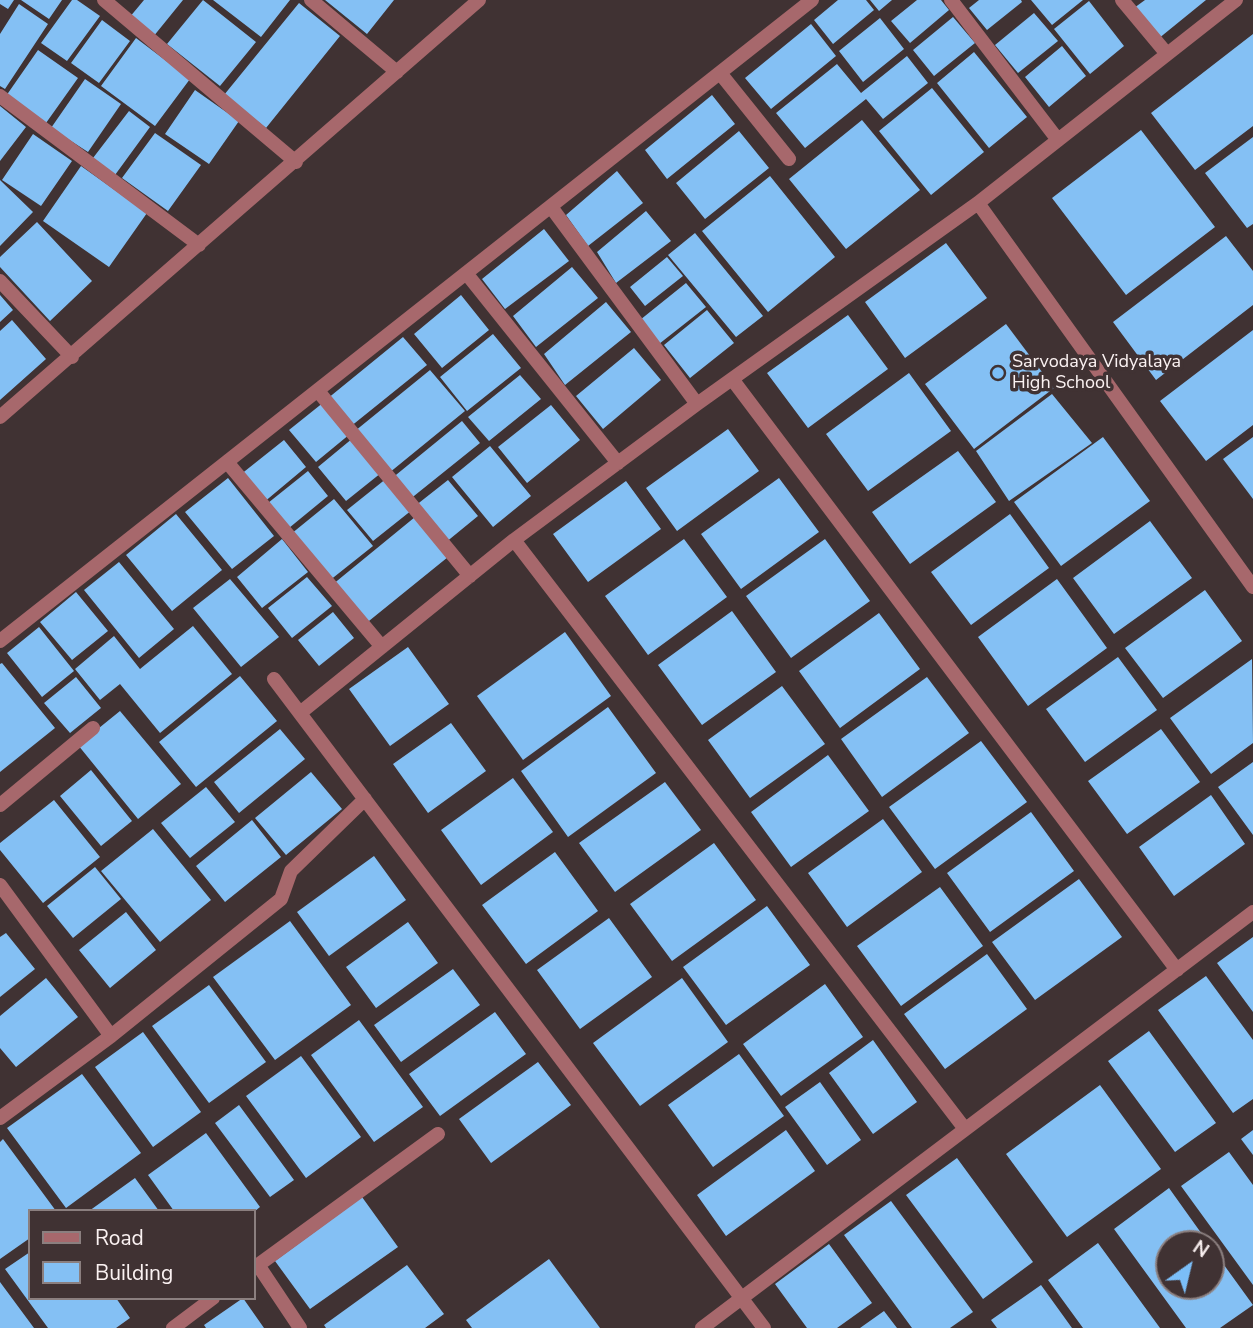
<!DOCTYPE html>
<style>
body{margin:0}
#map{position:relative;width:1253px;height:1328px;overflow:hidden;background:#403233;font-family:"Nunito Sans",sans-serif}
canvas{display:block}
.legend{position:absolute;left:28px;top:1209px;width:228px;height:91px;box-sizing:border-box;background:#403233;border:2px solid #8b7f7f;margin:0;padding:9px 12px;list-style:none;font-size:21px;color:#fbf2f2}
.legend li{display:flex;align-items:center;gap:14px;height:35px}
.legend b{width:35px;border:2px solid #8b7f7f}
.north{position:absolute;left:1155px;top:1230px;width:70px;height:70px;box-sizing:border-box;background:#403233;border:2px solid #8b7f7f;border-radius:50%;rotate:34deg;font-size:19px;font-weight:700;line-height:28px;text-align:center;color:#fbf2f2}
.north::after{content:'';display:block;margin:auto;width:24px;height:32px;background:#7bbef8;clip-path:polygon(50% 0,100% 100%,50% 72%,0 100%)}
</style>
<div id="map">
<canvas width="1253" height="1328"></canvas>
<ul class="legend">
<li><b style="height:9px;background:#a7686c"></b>Road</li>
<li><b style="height:19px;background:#84c0f4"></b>Building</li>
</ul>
<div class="north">N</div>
</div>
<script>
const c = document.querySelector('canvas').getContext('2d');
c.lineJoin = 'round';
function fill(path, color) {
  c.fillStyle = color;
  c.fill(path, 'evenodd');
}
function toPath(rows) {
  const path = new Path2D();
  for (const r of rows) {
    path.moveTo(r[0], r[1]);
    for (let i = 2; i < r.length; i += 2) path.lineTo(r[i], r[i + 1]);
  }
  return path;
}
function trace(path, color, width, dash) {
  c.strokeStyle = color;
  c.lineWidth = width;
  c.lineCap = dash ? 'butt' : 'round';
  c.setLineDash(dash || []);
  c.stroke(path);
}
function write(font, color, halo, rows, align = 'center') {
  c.font = font + ' "Nunito Sans",sans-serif';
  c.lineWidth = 7;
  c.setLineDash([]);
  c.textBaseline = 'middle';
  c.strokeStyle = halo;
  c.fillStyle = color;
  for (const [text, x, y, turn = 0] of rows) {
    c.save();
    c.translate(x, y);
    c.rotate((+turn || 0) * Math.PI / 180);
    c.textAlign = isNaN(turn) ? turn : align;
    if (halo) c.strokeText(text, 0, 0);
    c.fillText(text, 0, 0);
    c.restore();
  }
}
fill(toPath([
 [0,0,14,0,8,9,0,4],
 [21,0,62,0,49,19],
 [72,0,77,0,100,16,67,61,41,43],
 [144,0,183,0,153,37,129,18],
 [203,0,256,42,220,86,167,44],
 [213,0,290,0,261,37],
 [325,0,394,0,367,34],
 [838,0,866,0,874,10,833,44,814,20],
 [870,0,892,0,879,11],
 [917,0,941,0,949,10,910,43,891,21],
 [979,0,1021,0,1022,2,987,30,969,8],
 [1031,0,1083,0,1052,25],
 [1145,0,1206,0,1158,39,1134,8],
 [1089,1,1124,46,1090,74,1054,29],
 [299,3,340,36,266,128,224,95],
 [19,4,48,24,5,89,0,86,0,34],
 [1034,13,1058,41,1018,73,995,45],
 [953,17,975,43,934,76,913,50],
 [880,18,904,49,863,82,839,51],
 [102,20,130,41,99,83,71,63],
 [811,24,836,56,771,109,745,78],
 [1253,34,1253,126,1195,170,1151,113],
 [136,38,190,79,155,126,101,86],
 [1062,46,1086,76,1049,107,1025,77],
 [38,50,78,78,46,123,6,96],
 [974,52,1027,117,989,148,937,83],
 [907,56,928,83,883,119,866,99,805,148,776,113,837,64,861,93],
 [85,79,121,104,88,152,51,128],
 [932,88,984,152,931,195,879,131],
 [195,90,239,121,209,164,165,134],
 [712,95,735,124,667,179,645,150],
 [0,106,26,127,0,161],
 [129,111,150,127,115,175,93,158],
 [862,120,920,190,846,249,789,179],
 [1141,130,1215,227,1126,295,1052,198],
 [739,131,769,168,705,219,676,183],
 [155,133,201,165,168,211,122,178],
 [33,134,72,161,41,206,2,180],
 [1253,137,1253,224,1247,228,1205,173],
 [81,166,147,213,109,267,43,221],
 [617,171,643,203,588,246,566,215],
 [770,176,835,257,768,312,702,231],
 [0,180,33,212,0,246],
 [646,211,671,241,616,283,597,252],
 [37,222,92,281,50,321,0,267,0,257],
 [544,229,569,261,505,309,482,279],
 [695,233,763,316,736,337,668,255],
 [1226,236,1253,271,1253,305,1156,380,1113,322],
 [946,243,987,298,905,358,865,302],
 [667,257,683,276,645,306,630,287],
 [572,267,598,298,536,347,513,316],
 [686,283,706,307,659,344,640,320],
 [0,295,13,310,0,322],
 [461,295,489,330,442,368,414,334],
 [606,302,631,332,565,385,544,354],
 [707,310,734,343,690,378,664,345],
 [848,315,888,369,808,428,767,373],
 [12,320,46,359,0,400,0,331],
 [1006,324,1054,388,974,449,925,384],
 [1253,330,1253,425,1206,461,1160,401],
 [493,334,521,368,467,411,440,377],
 [403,337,427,365,350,427,327,399],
 [634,348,661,380,603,429,576,396],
 [430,370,465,411,389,473,355,431],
 [909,373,951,431,868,491,826,434],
 [520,375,541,399,489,441,468,417],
 [1052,394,1092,443,1009,501,976,451],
 [324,402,350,434,316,462,289,430],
 [551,405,580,440,527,483,498,447],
 [462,421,480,443,409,500,391,479],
 [728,429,759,471,677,531,646,488],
 [1103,437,1150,501,1061,566,1014,502],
 [1253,437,1253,499,1223,459],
 [353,438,381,473,346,501,318,467],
 [284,440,306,467,263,503,240,475],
 [490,446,531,496,493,527,452,477],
 [958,451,996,502,910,564,872,512],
 [308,471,328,496,289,528,268,503],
 [228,478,274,536,232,569,185,512],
 [387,478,412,510,373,541,347,510],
 [779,478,819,532,741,589,701,534],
 [448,480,478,516,445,543,415,506],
 [626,481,661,529,588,582,553,534],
 [334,499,373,546,329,581,291,534],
 [176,514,222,570,172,611,126,555],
 [1010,514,1049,568,971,625,931,572],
 [415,517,448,557,364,625,332,585],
 [1150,521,1192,578,1114,634,1073,578],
 [282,539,308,572,262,608,237,577],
 [684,539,727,597,648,655,605,596],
 [825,539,870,601,791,658,746,596],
 [119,562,174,629,139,658,84,590],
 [307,577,332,606,292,638,268,608],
 [230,579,279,637,241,667,193,608],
 [1057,579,1107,648,1028,706,978,637],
 [1205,590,1242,641,1163,698,1125,648],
 [76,592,108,631,72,660,40,622],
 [732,611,776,672,702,725,658,665],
 [333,612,354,638,319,666,298,640],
 [879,613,920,669,840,728,799,671],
 [193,626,232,674,160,733,120,684,100,700,75,669,114,636,140,669],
 [39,627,74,671,42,697,7,653],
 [565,632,611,696,523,760,477,696],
 [408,647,449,704,390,746,349,689],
 [1118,657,1157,710,1085,762,1046,709],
 [1252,659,1253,743,1211,774,1170,718],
 [2,663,55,728,0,772,0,664],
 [240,676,277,721,196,787,159,742],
 [76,677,101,708,70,733,44,703],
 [927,677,969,733,882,797,841,739],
 [782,686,825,744,750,798,708,740],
 [608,707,656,773,568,837,521,771],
 [120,711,181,784,138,819,78,745],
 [451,723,486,771,428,813,393,764],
 [280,729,305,759,239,813,214,782],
 [1161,729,1200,782,1127,834,1088,781],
 [981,741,1027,802,935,869,889,807],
 [828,755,869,811,791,867,751,812],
 [1253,762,1253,835,1218,787],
 [91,770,132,821,101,846,60,796],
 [311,772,342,809,286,855,255,818],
 [513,778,553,832,481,885,441,830],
 [665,782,701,830,615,892,579,843],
 [206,787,235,822,190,858,161,823],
 [1211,795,1245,844,1174,896,1139,847],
 [54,800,100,857,43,903,0,850,0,843],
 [1031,812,1074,871,990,932,947,873],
 [883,819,922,872,847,927,808,873],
 [252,820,281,857,225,902,196,866],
 [153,829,211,900,160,942,101,871],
 [714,843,756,900,672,961,630,904],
 [555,852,598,911,526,964,482,905],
 [374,856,406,900,329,956,297,912],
 [95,867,121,899,73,938,47,906],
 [1079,879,1122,937,1035,1000,992,942],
 [940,887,983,946,901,1006,857,946],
 [767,906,810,965,726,1025,683,967],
 [126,912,156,950,110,988,79,950],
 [609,918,652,977,580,1029,537,970],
 [290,921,351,1005,275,1060,213,977],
 [408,922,438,963,376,1008,346,967],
 [6,933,35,969,0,997,0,937],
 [1253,937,1253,1012,1217,963],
 [987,954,1027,1009,945,1069,904,1014],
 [453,969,480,1005,401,1062,374,1025],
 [1206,976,1253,1040,1253,1099,1233,1113,1158,1010],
 [46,978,78,1017,16,1067,0,1048,0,1016],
 [682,978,728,1042,640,1106,593,1043],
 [825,984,863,1037,781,1096,743,1044],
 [209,985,266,1062,209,1103,152,1026],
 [495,1012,526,1054,440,1116,409,1074],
 [359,1020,423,1107,374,1142,311,1055],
 [1149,1031,1216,1123,1175,1152,1108,1061],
 [143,1032,201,1112,153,1147,95,1067],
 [873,1040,917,1102,873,1134,829,1073],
 [739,1054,784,1116,713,1167,668,1105],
 [301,1056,361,1137,306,1178,246,1096],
 [538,1062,571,1105,491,1163,459,1119],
 [82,1074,141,1153,66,1208,7,1128],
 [820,1082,861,1140,827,1165,785,1107],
 [1100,1085,1161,1169,1067,1237,1006,1154],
 [239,1105,294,1180,270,1197,215,1123],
 [786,1130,815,1171,726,1236,697,1195],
 [1253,1130,1253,1155,1241,1139],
 [206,1133,260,1207,255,1211,174,1211,148,1175],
 [3,1139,56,1211,30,1211,30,1238,0,1259,0,1142],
 [1229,1152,1253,1185,1253,1285,1181,1186],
 [957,1158,1033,1262,983,1299,906,1195],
 [135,1178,159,1211,89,1211],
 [1169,1188,1209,1244,1169,1244,1169,1286,1211,1286,1211,1247,1253,1305,1220,1328,1186,1328,1114,1229],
 [362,1197,398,1247,310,1309,275,1261],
 [891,1201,973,1312,950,1328,912,1328,844,1235],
 [1098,1243,1160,1328,1083,1328,1048,1280],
 [829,1244,872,1303,837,1328,807,1328,775,1284],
 [30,1252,30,1298,116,1298,130,1318,116,1328,48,1328,5,1269],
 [549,1259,600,1328,472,1328,466,1320],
 [407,1265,444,1314,425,1328,326,1328,324,1325],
 [0,1282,34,1328,0,1328],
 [1041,1285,1072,1328,997,1328,991,1320],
 [243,1298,264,1328,206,1328,204,1325],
 [884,1311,897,1328,860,1328]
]), '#84c0f4');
trace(toPath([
 [104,0,296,162],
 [311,0,397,72],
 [951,0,1058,140],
 [1122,0,1167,54],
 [720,73,789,159],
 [0,96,199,245],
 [978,203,1253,587],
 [551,207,697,404],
 [466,273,618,463],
 [0,281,72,357],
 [732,379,1177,970],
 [318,391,470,576],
 [0,417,479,0],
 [227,462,382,647],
 [514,540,965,1129],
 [0,641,812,0],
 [274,679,764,1328],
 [300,713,514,540,697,404,978,203,1236,0],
 [0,805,93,728],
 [0,885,111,1036],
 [0,1118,111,1036,281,899,291,871,365,799],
 [258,1265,300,1328],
 [254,1268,438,1134],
 [173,1328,213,1298],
 [702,1328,1253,912]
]), '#a7686c', 14);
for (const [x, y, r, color] of [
 [998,373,7,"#7bbef8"]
]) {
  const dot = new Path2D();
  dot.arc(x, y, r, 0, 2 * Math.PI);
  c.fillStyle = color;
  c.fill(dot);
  trace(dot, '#403233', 2.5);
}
write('18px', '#fbf2f2', '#403233', [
 ["Sarvodaya Vidyalaya",1012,363],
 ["High School",1012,384]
], 'left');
</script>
